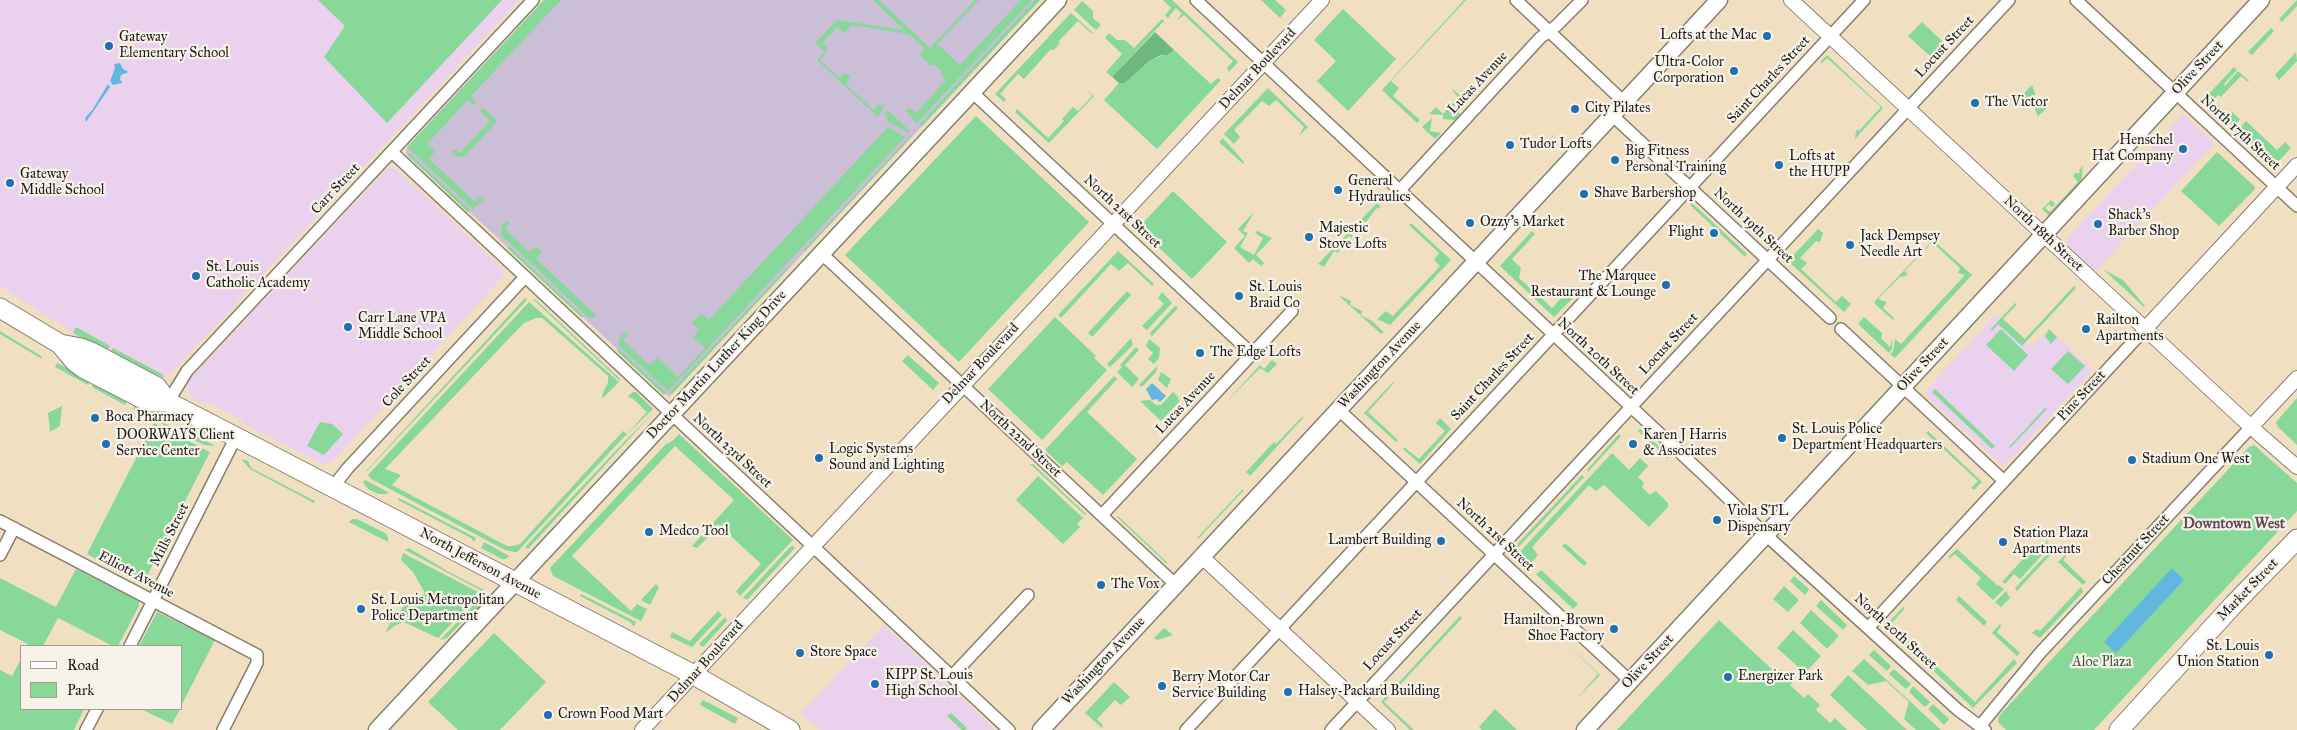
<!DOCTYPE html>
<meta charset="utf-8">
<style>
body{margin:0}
#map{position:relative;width:2297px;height:730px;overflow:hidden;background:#f0e0c1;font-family:"IM FELL Great Primer",serif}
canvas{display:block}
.legend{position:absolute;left:20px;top:645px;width:162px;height:65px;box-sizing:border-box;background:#f7f3e8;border:1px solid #9f9d96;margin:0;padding:6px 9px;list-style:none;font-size:15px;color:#1c1c1c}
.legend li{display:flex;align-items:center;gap:10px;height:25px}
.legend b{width:25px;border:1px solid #9f9d96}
</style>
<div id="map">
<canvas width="2297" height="730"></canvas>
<ul class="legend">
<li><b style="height:6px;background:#fff"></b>Road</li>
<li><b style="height:14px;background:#87d899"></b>Park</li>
</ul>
</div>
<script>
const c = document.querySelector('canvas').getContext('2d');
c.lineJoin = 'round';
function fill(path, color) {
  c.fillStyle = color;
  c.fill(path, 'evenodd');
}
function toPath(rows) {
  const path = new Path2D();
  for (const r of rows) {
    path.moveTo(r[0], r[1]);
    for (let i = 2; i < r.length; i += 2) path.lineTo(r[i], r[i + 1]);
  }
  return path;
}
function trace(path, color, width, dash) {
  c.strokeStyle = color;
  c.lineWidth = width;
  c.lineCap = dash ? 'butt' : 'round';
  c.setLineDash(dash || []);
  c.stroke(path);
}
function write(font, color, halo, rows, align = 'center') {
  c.font = font + ' "IM FELL Great Primer",serif';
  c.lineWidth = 4.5;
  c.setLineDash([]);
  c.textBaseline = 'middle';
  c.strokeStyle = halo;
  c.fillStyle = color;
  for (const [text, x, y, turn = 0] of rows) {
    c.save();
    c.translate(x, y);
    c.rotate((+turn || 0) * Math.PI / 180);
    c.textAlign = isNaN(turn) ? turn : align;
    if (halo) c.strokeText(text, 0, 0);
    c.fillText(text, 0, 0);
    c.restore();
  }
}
fill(toPath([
 [0,0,519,0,170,374,161,379,91,344,0,286],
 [2183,115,2215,143,2095,271,2068,246,2066,241,2068,237],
 [389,167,395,168,503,269,505,274,335,459,329,463,322,464,244,424,241,420,209,403,202,403,194,398,188,392,188,385,190,379],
 [1996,314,2032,347,2049,329,2093,370,2008,462,2002,465,1927,397,1926,391],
 [884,625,996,730,822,730,800,714]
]), '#ead1ed');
fill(toPath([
 [544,0,1040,0,669,397,406,153,407,147]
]), '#cabfd7');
fill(toPath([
 [318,0,502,0,387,123,324,57,345,26],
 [544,0,561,0,471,96,476,102,473,105,468,100,427,144,435,151,429,159,475,202,481,196,485,198,473,209,407,147],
 [873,0,879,0,930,48,975,0,979,0,937,44,960,65,1021,0,1032,0,917,123,906,111,909,108,916,113,946,80,941,75,942,71,934,64,931,66,920,55,924,48,909,34,852,25,844,33,837,27,822,43,828,48,826,53,815,43,837,20,904,30],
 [1035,0,1040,0,922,126,919,125],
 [1163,0,1172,0,1238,62,1229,72,1227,68,1233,61,1184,15,1176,21,1182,14,1176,8,1168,18,1165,15,1171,8],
 [1261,0,1275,0,1286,10,1280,18],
 [1464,0,1466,0,1391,81,1399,88,1393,96,1420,120,1417,123,1382,90],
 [2297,0,2297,6,2282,22,2279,19],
 [1082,1,1093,11,1093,18,1101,25,1096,30,1074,10],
 [1343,9,1396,59,1348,111,1317,81,1336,61,1314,40],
 [1071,13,1093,33,1092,34,1078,21,1058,42,1060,43,1053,51,1051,49,1024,79,1018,74,1016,76,1000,94,1006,99,1004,102,995,94],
 [1162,19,1164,21,1112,77,1106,72,1122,54,1105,38,1109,33,1117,40,1125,40,1134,48],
 [1922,22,1944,43,1931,57,1908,36],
 [2271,28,2274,31,2252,55,2248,52],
 [1174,50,1211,84,1218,78,1221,80,1157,149,1104,100,1119,83,1125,83,1149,61],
 [2296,52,2297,61,2279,80,2275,75],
 [823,53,825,55,820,60,839,78,845,73,851,76,846,84,873,110,879,104,884,107,878,117,817,60],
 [1827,55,1883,108,1855,139,1856,131,1858,129,1859,131,1881,107,1827,58,1822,63,1820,62],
 [2234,67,2237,70,2224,84,2225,86,2238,71,2249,81,2248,82,2241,76,2221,97,2218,95,2213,101,2229,115,2232,112,2240,119,2233,127,2204,99],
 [2032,85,2035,93,2034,104,2024,109,2020,105,2021,96],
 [1268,88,1308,127,1299,136,1304,127,1276,100,1269,106,1262,101,1234,130,1240,137,1234,144,1224,134],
 [1453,89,1468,103,1461,98,1453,107,1460,114,1455,120,1443,119,1443,115,1429,114,1436,107,1443,114,1458,97,1453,91],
 [1088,91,1094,96,1049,143,1015,112,1017,109,1048,138,1064,121,1062,119,1073,107,1078,111,1092,96],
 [2044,99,2048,103,2047,108,2038,116,2035,109,2041,100],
 [483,108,497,121,465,156,459,157,455,155,452,152,453,149,460,153,490,121,480,111],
 [887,110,910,131,909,133,886,120,888,117,885,115],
 [976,116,1089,222,959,362,845,255],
 [1432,118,1430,131,1441,133,1435,139,1422,127],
 [2246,121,2277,150,2285,142,2291,148,2279,161,2274,159,2271,161,2237,130],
 [888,127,905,137,668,391,618,345,620,337,626,331,628,334,623,340,649,365,658,358,678,377,705,348,693,337,699,330,692,323,701,313,709,320],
 [912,134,912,136,804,252,803,251],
 [1223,138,1244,162,1243,164,1219,142],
 [2217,152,2254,186,2255,189,2219,226,2181,191],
 [409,153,471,211,468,212,407,155],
 [2083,166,2081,183,2049,216,2042,209,2051,200,2055,204,2052,207,2049,204,2045,208,2050,212,2078,182,2073,176,2076,172,2078,174,2080,172,2079,170],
 [1173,191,1227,242,1192,279,1138,228],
 [1377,203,1381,207,1376,209,1366,222,1363,221,1356,230,1354,227],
 [1692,203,1747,254,1745,257,1690,205],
 [1255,211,1243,231,1248,233,1240,247,1254,255,1263,238,1255,233,1257,231,1272,238,1256,255,1264,263,1261,266,1253,259,1249,263,1234,248,1245,236,1238,229],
 [508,220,509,224,505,229,529,252,535,247,540,250,541,252,536,259,597,316,589,318,501,235,502,225],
 [1411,223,1451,260,1390,325,1377,319,1386,311,1393,316,1440,266,1434,260,1439,253,1409,225],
 [1818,229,1823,233,1820,242,1816,241,1800,258,1807,263,1801,269,1836,302,1842,296,1851,304,1844,312,1788,261],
 [1532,231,1535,234,1512,259,1521,268,1519,278,1552,308,1573,286,1580,291,1554,317,1500,266],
 [1349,232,1353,236,1352,238,1348,236,1338,253,1334,251,1324,267,1318,264],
 [1933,240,1972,275,1895,358,1890,354,1893,351,1895,339,1901,344,1965,275,1958,273,1960,268,1932,242,1904,272,1907,273,1906,276,1900,277,1878,299,1887,302,1883,308,1894,318,1893,320,1875,304,1875,301],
 [509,246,584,317,581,317,507,248],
 [1118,251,1154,284,1152,286,1128,263,1119,271,1111,264,1061,318,1058,315],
 [787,268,788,269,672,394,670,392],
 [2104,270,2123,280,2145,306,2144,307],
 [2074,286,2076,288,2022,346,1998,324,1992,331,1991,329,2015,303,2017,304,2003,319,2025,339],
 [1127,291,1131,295,1092,337,1088,333],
 [1162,292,1172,303,1147,330,1142,326,1164,304,1158,298],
 [1338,295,1351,301,1350,305,1362,311,1361,315,1372,321,1384,332,1381,334],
 [525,298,527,300,364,474,366,471],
 [535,299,620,379,620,381,534,300],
 [529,302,619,382,603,398,602,395,608,382,608,376,542,318,536,318,524,323,519,328,385,469,401,475,392,485,507,546,513,546,520,544,623,431,627,434,647,412,632,398,627,397,633,392,636,392,653,409,621,440,517,552,514,552,505,550,371,479,368,475],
 [1175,306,1178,308,1152,336,1150,333],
 [1055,317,1096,356,1094,358,1107,370,1042,440,988,389],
 [1864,317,1882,333,1881,338,1890,347,1892,339,1892,349,1889,353,1858,324],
 [76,327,110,346,106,352,73,333],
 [2001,329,2028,355,2014,371,1986,345],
 [2049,329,2057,337,2051,344,2045,336],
 [0,331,41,356,42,359,0,334],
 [1131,338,1133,345,1110,367,1107,364],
 [1149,339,1160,348,1159,358,1154,364,1148,359,1153,353,1146,346],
 [1136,347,1139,350,1125,365,1139,379,1132,387,1117,372,1122,367,1120,365],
 [113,348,162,374,164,378,109,354],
 [618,348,666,393,664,395,617,351],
 [2068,351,2085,366,2068,384,2051,369],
 [908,355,939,383,933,390,902,361],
 [1272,360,1277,364,1268,373,1260,368,1228,400,1260,365,1264,369],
 [57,363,91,380,88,385,55,367],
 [1158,365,1156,372,1143,386,1140,386,1139,385],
 [1161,372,1171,379,1167,388,1158,380],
 [1114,376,1117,379,1087,412,1137,459,1103,495,1067,462,1062,466,1045,450],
 [94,382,128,399,125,405,92,387],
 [1393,382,1394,383,1368,412,1398,440,1396,442,1364,413],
 [1935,389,1995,446,1992,449,1932,392],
 [1173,392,1178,397,1179,402,1161,421,1140,401,1150,400,1156,405,1161,405],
 [2297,398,2297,445,2278,427,2276,422],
 [135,405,139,410,178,430,178,432,133,409],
 [62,406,60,426,50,432,48,413],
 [2045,408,2047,409,2010,448,2009,447],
 [653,413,528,549,525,547,624,442],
 [1303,416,1303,418,1250,476,1246,472,1274,442,1276,444],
 [1440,418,1451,429,1420,464,1403,449,1404,447,1419,459,1445,431,1436,423],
 [320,422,332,424,343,434,324,455,307,446],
 [154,423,210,452,143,584,87,554],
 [1640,429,1668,455,1668,459,1638,431],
 [1928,431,1982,482,1974,490,1971,488,1978,481,1926,433],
 [679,434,793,540,740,596,736,591,761,564,718,524,712,530,712,533,697,548,692,546,734,500,675,446,572,556,631,611,637,604,647,609,641,621,553,576,550,568,666,444,671,442],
 [1619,434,1621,436,1588,472,1587,470],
 [193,436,199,436,215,446,204,445,192,439],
 [2254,445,2297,483,2297,511,2094,730,2006,730,1998,722,1999,716,2249,447],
 [1612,453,1629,470,1640,458,1648,466,1638,477,1644,483,1642,487,1650,495,1656,491,1668,503,1668,507,1649,527,1604,485,1596,491,1589,485,1532,547,1538,555,1528,567,1516,556],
 [241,459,248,461,251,468,315,501,314,503,250,469],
 [1030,464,1033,464,1086,514,1085,515],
 [1582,475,1584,477,1513,553,1511,551],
 [1038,476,1083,518,1077,524,1080,527,1063,544,1016,500],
 [365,480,388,492,387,494,378,494,368,489,363,482],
 [1243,489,1244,490,1198,539,1197,538],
 [399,498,476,538,474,542,471,538,398,500],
 [1118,516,1168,563,1167,564,1117,517],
 [352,519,357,519,385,533,388,537,388,542,349,522],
 [2048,540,2047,548,2055,550,2017,591,2015,588,2049,552,2043,546],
 [484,542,509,556,506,559,502,559,481,548],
 [1565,543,1587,563,1584,566,1562,546],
 [793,546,795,548,747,600,743,598,790,547],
 [2035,546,2039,550,2041,548,2044,550,2043,554,2020,579,2014,574,2005,584,2002,582],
 [409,548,449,572,484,590,482,591,405,550],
 [1957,549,1998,586,1999,585,2004,589,1993,600,1976,584,1981,578,1955,554,1949,559,1949,556],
 [403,553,480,593,438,638,404,622,396,625,385,633,391,621,394,623,406,601,425,593,413,572,401,560],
 [2067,553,2068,554,2063,560,2086,582,2083,585,2058,562],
 [76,569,139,601,139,606,118,646,113,646,58,618,43,646,27,646,28,644,0,630,0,578,56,607],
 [1541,570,1578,604,1573,609,1536,574],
 [1794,576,1809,589,1805,595,1790,581],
 [656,584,659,587,650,605,641,600],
 [1784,586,1799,600,1788,612,1773,599],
 [2081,587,2083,592,2040,638,2032,633,2037,629,2040,631],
 [2006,591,2010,598,2001,607,1995,602],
 [581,594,636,622,634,627,630,622,580,596],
 [483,595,486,596,483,606,477,611,474,609,447,638,440,640],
 [1959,596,1987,622,1984,626,1956,600],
 [1821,600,1847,625,1843,630,1816,606],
 [1903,607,1905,608,1891,624,1975,702,2014,659,2017,663,1973,708,1892,632,1893,630,1887,624],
 [1811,610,1839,636,1827,649,1800,623],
 [718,611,722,615,692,647,670,637,672,632,690,641],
 [157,612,215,640,181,706,181,646,139,646],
 [1460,616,1462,618,1384,702,1414,730,1410,730,1381,702],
 [725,617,727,621,703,647,699,644],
 [1719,620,1777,674,1781,669,1794,681,1790,685,1804,698,1808,694,1820,705,1816,710,1830,723,1835,718,1847,730,1617,730],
 [2000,624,2001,626,1997,632,2020,653,2017,656,1992,633],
 [1164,628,1173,635,1157,640,1154,638],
 [1793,630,1821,656,1805,673,1777,648],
 [494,633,546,682,500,730,458,730,428,702],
 [1561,638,1600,675,1575,701,1598,674],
 [1874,650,1891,666,1887,671,1869,655],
 [21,659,21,709,84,709,74,730,0,730,0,670,12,676],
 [1864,659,1941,730,1916,730,1904,719,1909,702,1886,681,1868,685,1852,671],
 [1894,669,1911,684,1906,689,1889,674],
 [1848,675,1907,730,1867,730,1830,695],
 [1114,682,1130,697,1121,705,1115,700,1097,719,1103,725,1102,728,1085,713],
 [1913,686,1930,702,1925,707,1909,692],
 [703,700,738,718,735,724,702,706,700,704],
 [1933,704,1949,719,1944,725,1928,709],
 [141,709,180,709,172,724],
 [1495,709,1517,730,1482,730,1479,727],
 [951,713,967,728,965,730,962,730,947,716]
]), '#87d899');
fill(toPath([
 [1155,32,1174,50,1167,55,1161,55,1149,61,1125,83,1119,83,1112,77]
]), '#6db881');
fill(toPath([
 [120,63,123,69,129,72,121,75,120,79,122,83,113,85,110,81,115,68,114,64],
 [108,84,110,87,86,122,85,118,93,109],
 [1152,383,1166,396,1160,402,1157,399,1152,400,1146,389],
 [2172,568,2184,580,2116,653,2104,642]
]), '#62b7df');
const minor = toPath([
 [1196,0,1704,475,1767,536,1958,710,1985,730],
 [1516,0,1624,102],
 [2076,0,2297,206],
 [972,92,1252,354],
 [1612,115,1830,318],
 [392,152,1009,730],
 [1400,190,1540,38,1556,26,1582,0],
 [821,253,1175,584],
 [1841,329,2004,481],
 [168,402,187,371,533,0],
 [1339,410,1630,681],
 [333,487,347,469,525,277],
 [1102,515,1292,311],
 [0,521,257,655,257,663,223,730],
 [0,555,14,528],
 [1868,628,2145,329],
 [130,646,236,437],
 [952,676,1028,595],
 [1980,726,2040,653,2251,427],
 [86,730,97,709],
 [1186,730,1864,0],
 [1331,730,2009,0]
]);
const tertiary = toPath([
 [1791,0,2251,427,2297,467],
 [2145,329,2297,165],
 [2251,427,2297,378],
 [1201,556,1388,730],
 [642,730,1322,0]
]);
const secondary = toPath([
 [377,730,1058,0],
 [1041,730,1719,0],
 [1585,730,2261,0]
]);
const primary = toPath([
 [0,308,60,344,75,362,83,368,149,402,168,402,236,437,694,675,790,730],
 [60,344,81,348,91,352,157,387,168,402],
 [2119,730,2234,604,2297,539]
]);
trace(minor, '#867e6e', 14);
trace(tertiary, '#867e6e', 16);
trace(secondary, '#867e6e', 19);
trace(primary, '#867e6e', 21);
trace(minor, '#fff', 11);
trace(tertiary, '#fff', 14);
trace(secondary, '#fff', 16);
trace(primary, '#fff', 19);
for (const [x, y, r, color] of [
 [1767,36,5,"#1f6fb2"],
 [109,46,5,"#1f6fb2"],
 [1734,71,5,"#1f6fb2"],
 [1975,103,5,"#1f6fb2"],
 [1575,109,5,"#1f6fb2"],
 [1510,145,5,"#1f6fb2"],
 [2183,149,5,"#1f6fb2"],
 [1615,160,5,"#1f6fb2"],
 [1779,165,5,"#1f6fb2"],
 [10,183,5,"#1f6fb2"],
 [1338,190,5,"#1f6fb2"],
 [1584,194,5,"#1f6fb2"],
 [1470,223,5,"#1f6fb2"],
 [2098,224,5,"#1f6fb2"],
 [1714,233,5,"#1f6fb2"],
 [1309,237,5,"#1f6fb2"],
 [1850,245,5,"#1f6fb2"],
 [196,276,5,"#1f6fb2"],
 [1666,285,5,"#1f6fb2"],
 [1239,296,5,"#1f6fb2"],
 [348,327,5,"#1f6fb2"],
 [2086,329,5,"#1f6fb2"],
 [1200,353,5,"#1f6fb2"],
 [95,418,5,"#1f6fb2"],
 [1782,438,5,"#1f6fb2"],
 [106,444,5,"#1f6fb2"],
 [1633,444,5,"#1f6fb2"],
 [819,458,5,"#1f6fb2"],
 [2132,460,5,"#1f6fb2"],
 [1717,520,5,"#1f6fb2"],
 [649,532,5,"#1f6fb2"],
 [1441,541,5,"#1f6fb2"],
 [2003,542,5,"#1f6fb2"],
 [1101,585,5,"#1f6fb2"],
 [361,609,5,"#1f6fb2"],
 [1614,629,5,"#1f6fb2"],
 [800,653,5,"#1f6fb2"],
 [2269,655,5,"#1f6fb2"],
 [1728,677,5,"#1f6fb2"],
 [875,684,5,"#1f6fb2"],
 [1162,686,5,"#1f6fb2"],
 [1288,692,5,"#1f6fb2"],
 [548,715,5,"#1f6fb2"]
]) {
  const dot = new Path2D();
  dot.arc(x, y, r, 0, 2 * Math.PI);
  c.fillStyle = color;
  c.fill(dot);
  trace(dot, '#f7f3e8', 2);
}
write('14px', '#1c1c1c', '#f7f3e8', [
 ["Lofts at the Mac",1757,36,"right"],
 ["Gateway",119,38],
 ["Elementary School",119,54],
 ["Ultra-Color",1724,63,"right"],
 ["Corporation",1724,79,"right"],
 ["The Victor",1985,103],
 ["City Pilates",1585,109],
 ["Henschel",2173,141,"right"],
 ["Hat Company",2173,157,"right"],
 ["Tudor Lofts",1520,145],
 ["Big Fitness",1625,152],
 ["Personal Training",1625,168],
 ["Lofts at",1789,157],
 ["the HUPP",1789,173],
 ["Gateway",20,175],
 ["Middle School",20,191],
 ["General",1348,182],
 ["Hydraulics",1348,198],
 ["Shave Barbershop",1594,194],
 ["Shack’s",2108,216],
 ["Barber Shop",2108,232],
 ["Ozzy's Market",1480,223],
 ["Majestic",1319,229],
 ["Stove Lofts",1319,245],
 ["Flight",1704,233,"right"],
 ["Jack Dempsey",1860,237],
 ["Needle Art",1860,253],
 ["St. Louis",206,268],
 ["Catholic Academy",206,284],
 ["The Marquee",1656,277,"right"],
 ["Restaurant & Lounge",1656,293,"right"],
 ["St. Louis",1249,288],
 ["Braid Co",1249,304],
 ["Carr Lane VPA",358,319],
 ["Middle School",358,335],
 ["Railton",2096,321],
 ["Apartments",2096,337],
 ["The Edge Lofts",1210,353],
 ["Boca Pharmacy",105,418],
 ["St. Louis Police",1792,430],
 ["Department Headquarters",1792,446],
 ["DOORWAYS Client",116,436],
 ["Service Center",116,452],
 ["Karen J Harris",1643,436],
 ["& Associates",1643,452],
 ["Logic Systems",829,450],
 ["Sound and Lighting",829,466],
 ["Stadium One West",2142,460],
 ["Viola STL",1727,512],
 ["Dispensary",1727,528],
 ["Medco Tool",659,532],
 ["Station Plaza",2013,534],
 ["Apartments",2013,550],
 ["Lambert Building",1431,541,"right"],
 ["The Vox",1111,585],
 ["St. Louis Metropolitan",371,601],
 ["Police Department",371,617],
 ["Hamilton-Brown",1604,621,"right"],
 ["Shoe Factory",1604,637,"right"],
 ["St. Louis",2259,647,"right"],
 ["Union Station",2259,663,"right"],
 ["Store Space",810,653],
 ["KIPP St. Louis",885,676],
 ["High School",885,692],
 ["Energizer Park",1738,677],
 ["Berry Motor Car",1172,678],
 ["Service Building",1172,694],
 ["Halsey-Packard Building",1298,692],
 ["Crown Food Mart",558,715]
], 'left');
write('14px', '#1c1c1c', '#f7f3e8', [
 ["Locust Street",1945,47,-47],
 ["Olive Street",2198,68,-47],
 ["Delmar Boulevard",1258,69,-47],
 ["Saint Charles Street",1769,80,-47],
 ["Lucas Avenue",1478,83,-47],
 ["North 17th Street",2240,133,43],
 ["Carr Street",336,189,-47],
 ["North 21st Street",1122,212,43],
 ["North 19th Street",1753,226,43],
 ["North 18th Street",2043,234,43],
 ["Locust Street",1669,344,-47],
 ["North 20th Street",1598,357,43],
 ["Delmar Boulevard",981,364,-47],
 ["Doctor Martin Luther King Drive",717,365,-47],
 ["Washington Avenue",1380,365,-47],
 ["Olive Street",1923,365,-47],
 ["Saint Charles Street",1493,377,-47],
 ["Cole Street",407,382,-47],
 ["Pine Street",2082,396,-47],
 ["Lucas Avenue",1186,403,-47],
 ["North 22nd Street",1020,439,43],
 ["North 23rd Street",732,451,43],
 ["Mills Street",170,535,-63],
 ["North 21st Street",1495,535,43],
 ["Chestnut Street",2136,550,-47],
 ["North Jefferson Avenue",480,564,28],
 ["Elliott Avenue",136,575,28],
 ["Market Street",2248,590,-46],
 ["North 20th Street",1895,632,42],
 ["Locust Street",1393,640,-47],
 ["Washington Avenue",1104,661,-47],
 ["Delmar Boulevard",706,662,-48],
 ["Olive Street",1648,662,-47]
]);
write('14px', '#3c5442', '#f7f3e8', [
 ["Aloe Plaza",2102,663]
]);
write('bold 15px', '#644a5a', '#f7f3e8', [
 ["Downtown West",2234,524]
]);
</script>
